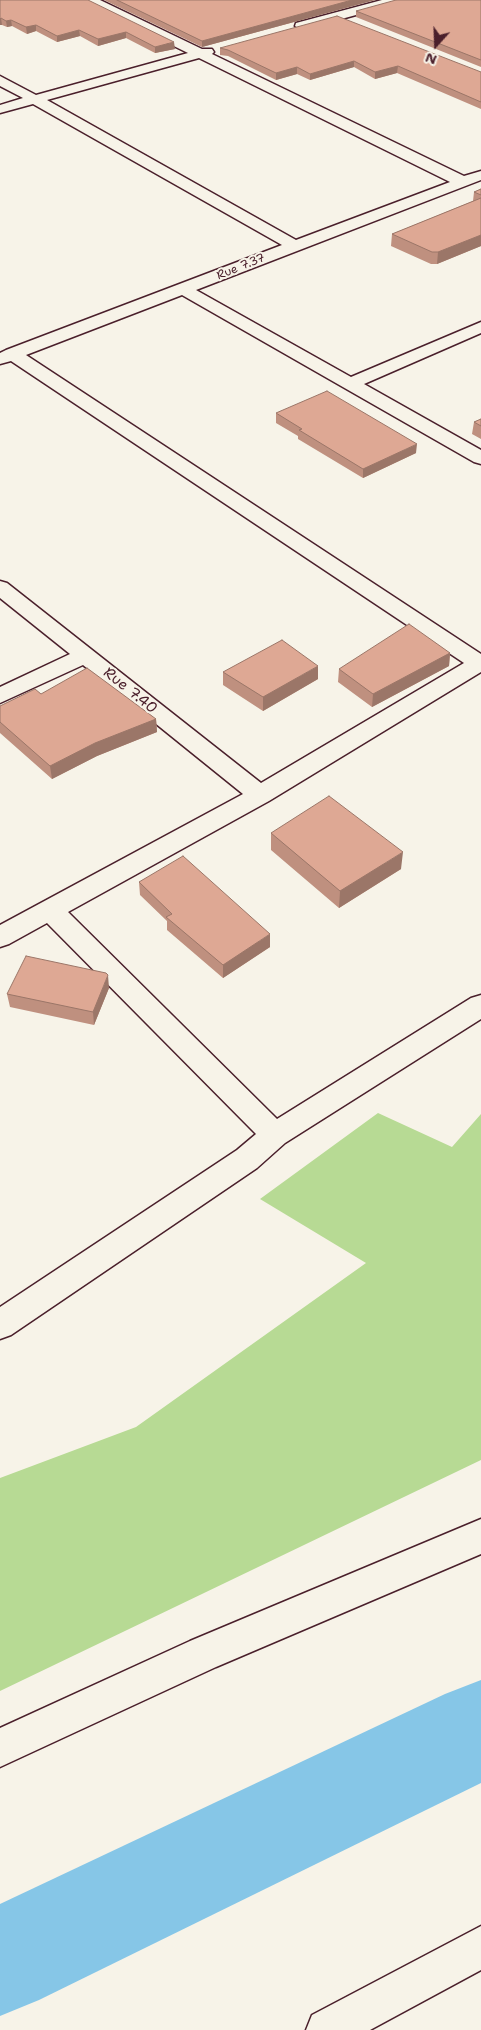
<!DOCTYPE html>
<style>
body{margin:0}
#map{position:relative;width:481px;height:2030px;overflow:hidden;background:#f7f3e8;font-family:"Shantell Sans",sans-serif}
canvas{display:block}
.north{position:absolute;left:411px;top:20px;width:50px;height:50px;-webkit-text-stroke:4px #f7f3e8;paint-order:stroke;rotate:200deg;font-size:14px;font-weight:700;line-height:20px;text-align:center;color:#4a1f2b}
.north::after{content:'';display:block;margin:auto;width:18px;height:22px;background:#4a1f2b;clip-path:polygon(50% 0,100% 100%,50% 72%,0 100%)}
</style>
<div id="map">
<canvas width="481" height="2030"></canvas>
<div class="north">N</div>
</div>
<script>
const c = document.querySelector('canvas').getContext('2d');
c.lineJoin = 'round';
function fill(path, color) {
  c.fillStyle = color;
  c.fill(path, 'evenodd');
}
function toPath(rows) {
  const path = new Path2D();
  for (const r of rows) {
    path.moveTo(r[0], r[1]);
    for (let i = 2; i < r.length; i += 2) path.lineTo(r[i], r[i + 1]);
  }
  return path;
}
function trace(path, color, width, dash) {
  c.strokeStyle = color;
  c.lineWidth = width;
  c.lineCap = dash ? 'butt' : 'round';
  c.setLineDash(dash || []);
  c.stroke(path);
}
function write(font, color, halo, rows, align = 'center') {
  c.font = font + ' "Shantell Sans",sans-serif';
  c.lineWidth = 4;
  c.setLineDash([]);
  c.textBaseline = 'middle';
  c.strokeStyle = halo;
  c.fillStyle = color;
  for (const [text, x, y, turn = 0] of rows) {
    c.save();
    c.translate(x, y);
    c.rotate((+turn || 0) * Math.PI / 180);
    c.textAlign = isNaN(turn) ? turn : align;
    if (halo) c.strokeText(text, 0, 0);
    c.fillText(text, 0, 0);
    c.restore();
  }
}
fill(toPath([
 [378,1113,452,1147,481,1114,481,1460,0,1691,0,1478,136,1427,366,1263,260,1199]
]), '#b7da94');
fill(toPath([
 [481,1680,481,1783,39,2000,0,2016,0,1904,445,1694,481,1680]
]), '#86c6e7');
const minor = toPath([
 [84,0,100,0,202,49,212,49,214,52,212,54,464,176,481,171,481,180,196,290,351,377,481,322,481,333,364,384,481,450,481,464,474,462,182,295,26,355,481,654,481,672,269,801,68,912,277,1119,471,998,481,995,481,1019,285,1143,257,1168,11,1335,0,1339,0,1307,237,1150,256,1134,47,923,9,944,0,947,0,925,243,794,83,665,0,703,0,687,70,654,0,598,0,581,7,583,261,783,464,663,11,361,0,364,0,353,6,350,282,245,33,104,0,113,0,105,23,98,0,86,0,76,36,95,188,53,86,3,84,0],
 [199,58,450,182,296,240,47,100,199,58],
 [382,0,402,0,400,3,301,30,295,26,296,23,382,0],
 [481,1519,481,1554,216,1667,0,1767,0,1728,190,1641,481,1519],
 [481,1926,481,1970,370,2030,306,2030,312,2015,481,1926]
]);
trace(minor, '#4a1f2b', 3);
fill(minor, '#f7f3e8');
fill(toPath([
 [0,0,88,0,175,49,155,53,126,38,98,46,80,36,57,42,36,31,27,34,12,26,7,27,2,25,0,25],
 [104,0,375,0,202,47],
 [481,0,481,67,356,17,356,11],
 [220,48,481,72,481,109,397,73,375,79,354,67,310,80,297,74,276,80,228,56,220,55],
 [481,189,481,246,437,264,431,264,391,246,392,234,473,201,474,192],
 [276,413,416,453,363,478,298,439,298,436,276,423],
 [481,419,481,439,472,434,474,422],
 [450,653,449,666,372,707,338,682,339,669],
 [223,672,318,679,263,711,223,685],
 [41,694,156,719,157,732,97,756,52,779,0,733,0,706],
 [271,833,401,869,339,908,271,850],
 [139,882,270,947,223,978,167,930,167,921,140,895],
 [109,988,94,1025,10,1007,7,994]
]), '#bf907f');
fill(toPath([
 [352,0,375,0,202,47,202,41],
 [1,18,2,25,0,25,0,19],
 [11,20,12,26,7,27,6,21],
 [36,25,36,31,27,34,26,27],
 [79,30,80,36,57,42,57,36],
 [126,32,126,38,98,46,98,39],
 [174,42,175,49,155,53,155,47],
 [354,61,354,67,310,80,310,74],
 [398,66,397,73,375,79,375,72],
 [297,67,297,74,276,80,276,73],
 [481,235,481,246,437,264,438,252],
 [417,444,416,453,363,478,363,469],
 [450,653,449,666,372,707,373,694],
 [318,666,318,679,263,711,263,697],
 [156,719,157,732,97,756,52,779,50,766,95,743],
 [403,852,401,869,339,908,340,891],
 [270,934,270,947,223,978,223,965],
 [108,975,109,988,94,1025,93,1012]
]), '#9b7668');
const building = toPath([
 [0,0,88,0,174,42,155,47,126,32,98,39,79,30,57,36,36,25,26,27,11,20,6,21,1,18,0,19,0,0],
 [117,0,352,0,202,41,117,0],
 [396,0,481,0,481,60,356,11,396,0],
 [337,16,481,72,481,102,398,66,375,72,354,61,310,74,297,67,276,73,228,50,220,48,337,16],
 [481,189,481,195,474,192,481,189],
 [481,198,481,235,438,252,432,252,392,234,481,198],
 [327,391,417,444,363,469,299,430,302,429,276,413,327,391],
 [481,419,481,426,474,422,481,419],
 [409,624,450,653,373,694,339,669,409,624],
 [282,640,318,666,263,697,223,672,282,640],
 [87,668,156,719,95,743,50,766,0,722,0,706,35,689,41,694,87,668],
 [329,796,403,852,340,891,271,833,329,796],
 [183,856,270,934,223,965,166,917,172,914,139,882,183,856],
 [26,956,106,973,108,975,93,1012,7,994,26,956]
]);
fill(building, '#dea894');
trace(building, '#9b7668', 1);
write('12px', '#4a1f2b', '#f7f3e8', [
 ["Rue 7.37",241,267,-22]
]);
write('15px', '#4a1f2b', '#f7f3e8', [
 ["Rue 7.40",130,691,39]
]);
</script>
